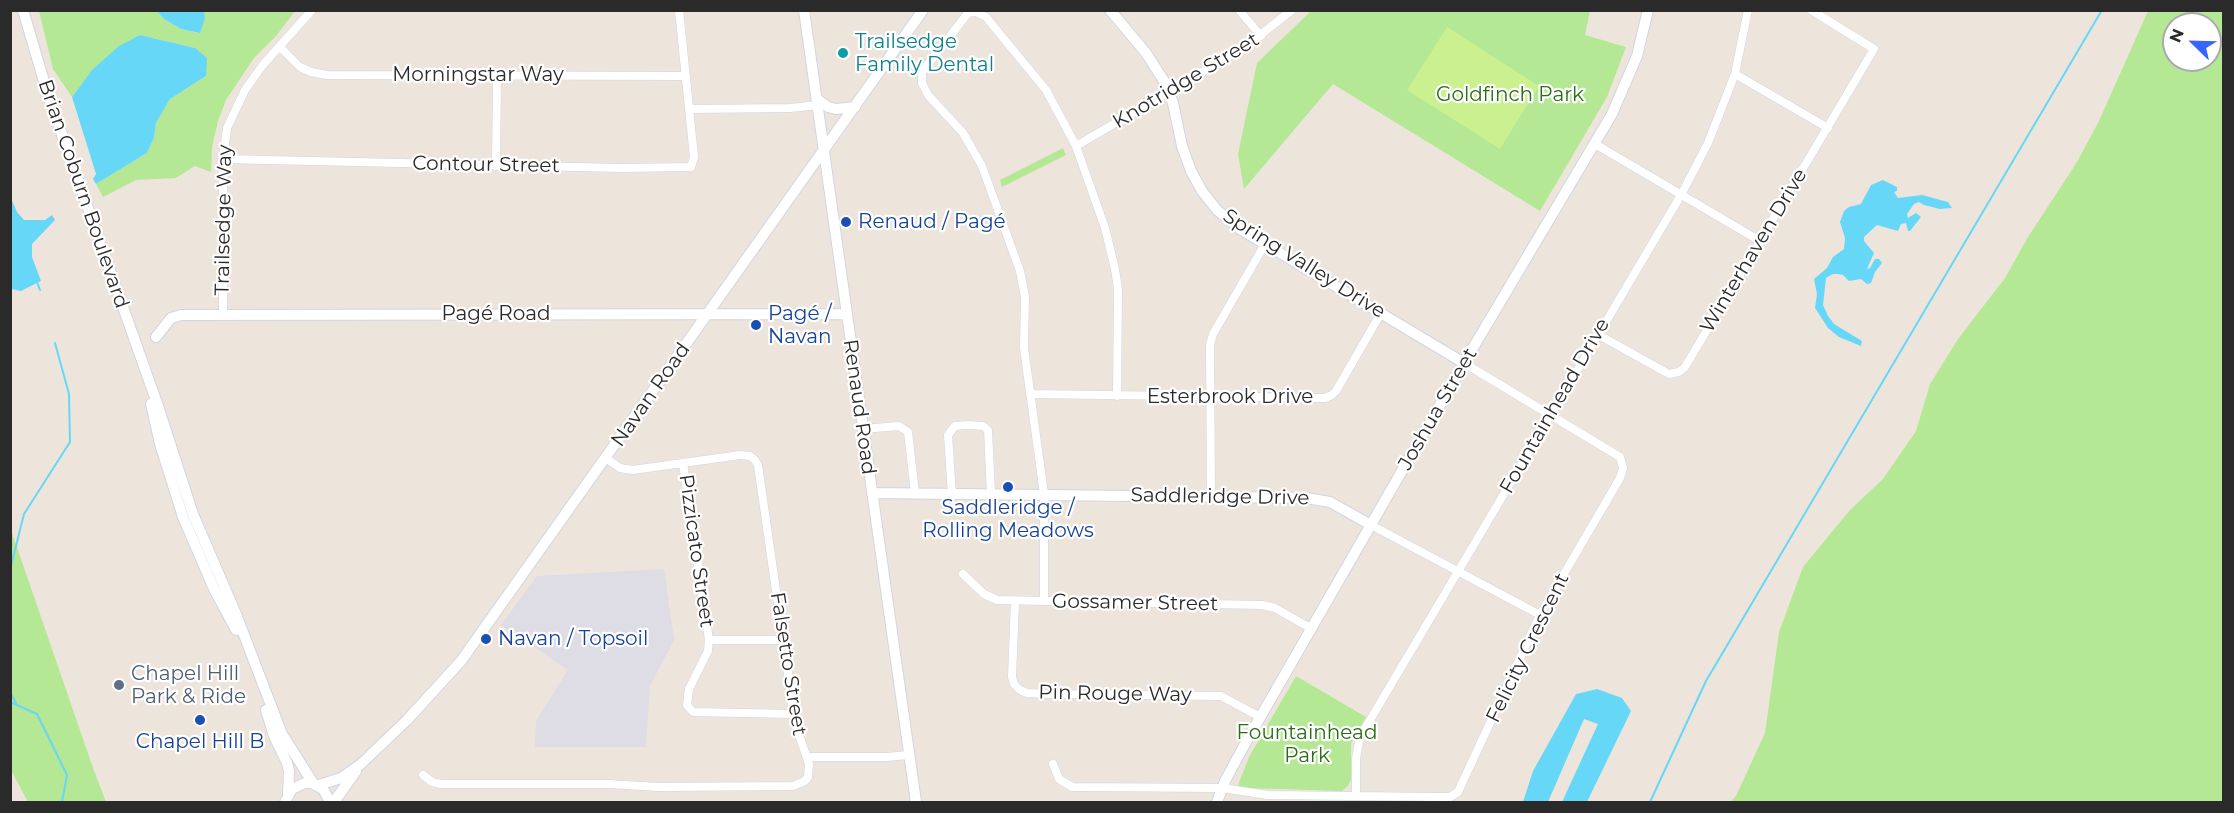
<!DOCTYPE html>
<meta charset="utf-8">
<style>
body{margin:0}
#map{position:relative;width:2234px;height:813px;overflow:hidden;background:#ede5db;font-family:Montserrat,sans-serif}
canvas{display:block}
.frame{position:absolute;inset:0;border:12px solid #2a2a2a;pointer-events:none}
.north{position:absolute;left:2162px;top:12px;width:60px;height:60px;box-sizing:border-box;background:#fff;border:2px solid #aaa;border-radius:50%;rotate:293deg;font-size:16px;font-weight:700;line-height:24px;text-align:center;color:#2a2a2a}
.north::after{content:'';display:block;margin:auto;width:21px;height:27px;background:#3765ff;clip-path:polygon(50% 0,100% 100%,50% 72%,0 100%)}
</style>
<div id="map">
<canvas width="2234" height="813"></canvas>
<div class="frame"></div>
<div class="north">N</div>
</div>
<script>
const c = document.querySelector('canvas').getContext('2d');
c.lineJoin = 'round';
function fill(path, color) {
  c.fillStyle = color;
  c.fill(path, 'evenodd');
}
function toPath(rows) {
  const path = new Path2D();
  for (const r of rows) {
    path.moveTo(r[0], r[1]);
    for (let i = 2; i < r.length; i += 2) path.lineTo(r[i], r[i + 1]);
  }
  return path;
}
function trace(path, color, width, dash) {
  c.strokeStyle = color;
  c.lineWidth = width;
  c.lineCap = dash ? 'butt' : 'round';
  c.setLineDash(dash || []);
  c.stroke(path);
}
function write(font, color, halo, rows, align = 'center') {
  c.font = font + ' Montserrat,sans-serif';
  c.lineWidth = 4.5;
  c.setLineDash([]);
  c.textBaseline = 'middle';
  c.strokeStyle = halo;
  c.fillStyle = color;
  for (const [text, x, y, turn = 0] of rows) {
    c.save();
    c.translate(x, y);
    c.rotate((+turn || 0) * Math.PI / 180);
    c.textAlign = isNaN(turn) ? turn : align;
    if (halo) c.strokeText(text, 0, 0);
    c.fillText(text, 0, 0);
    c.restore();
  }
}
fill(toPath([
 [664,569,674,640,650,686,646,747,535,747,536,721,568,670,501,625,537,576]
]), '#dedce5');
fill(toPath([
 [39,11,157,11,164,19,181,29,199,33,205,18,204,11,295,11,276,36,254,58,226,100,218,121,212,147,211,172,195,166,176,178,136,180,103,197,96,184,147,153,154,138,156,123,170,99,206,76,195,48,140,35,92,70,72,97,53,69],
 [1311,11,1590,11,1585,35,1626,47,1607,97,1540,211,1333,84,1244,189,1238,154,1257,63],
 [2148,11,2223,11,2223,802,1730,802,1736,796,1765,733,1779,632,1803,567,1850,510,1883,479,1916,431,1930,384,1958,339,2005,278,2028,237,2077,162,2099,121],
 [2174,24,2210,24,2210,60,2174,60],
 [1063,148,1066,155,1002,187,1000,180],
 [10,527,93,768,106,802,28,802,11,770],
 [1296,676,1366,717,1351,743,1351,779,1348,786,1342,791,1245,788,1238,785,1249,757]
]), '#b4e894');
fill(toPath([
 [1447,27,1539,86,1500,149,1407,90]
]), '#cbf08f');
fill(toPath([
 [157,11,204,11,205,18,200,33,181,29,164,19],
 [140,35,195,48,207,58,206,76,170,99,156,123,154,138,147,153,96,184,93,179,96,174,72,97,92,70,119,46],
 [1883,180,1897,187,1897,191,1894,192,1898,198,1922,195,1948,202,1952,208,1940,209,1924,205,1919,202,1914,204,1907,214,1908,218,1916,213,1921,217,1910,231,1908,231,1906,223,1901,224,1898,231,1877,225,1864,237,1864,241,1874,253,1867,269,1870,268,1875,259,1879,259,1882,263,1875,272,1871,283,1867,284,1861,279,1849,281,1843,275,1838,274,1833,274,1826,278,1823,305,1828,316,1834,324,1862,341,1861,346,1839,337,1828,328,1815,308,1817,294,1814,279,1827,268,1833,257,1844,249,1845,238,1840,222,1844,211,1849,207,1861,204,1871,185],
 [10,196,17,212,24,220,45,220,52,215,55,220,32,244,32,257,41,281,21,291,11,289],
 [1597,689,1622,698,1631,711,1587,802,1562,802,1598,724,1584,719,1548,802,1523,802,1533,771,1576,694]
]), '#67d7f7');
trace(toPath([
 [37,282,40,290],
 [10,570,24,514,70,442,69,394,55,343],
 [10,692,16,703],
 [10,702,37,714,67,775,62,802],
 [1650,802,1706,681,2102,10]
]), '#67d7f7', 2);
const street = toPath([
 [1239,10,1261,36],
 [280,47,300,67,311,72,327,75,686,76],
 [1735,74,1828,128],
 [690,109,790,108,818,105],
 [1595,144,1760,241],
 [1076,146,1245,47,1292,10],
 [223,159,621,168,691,167,694,157,679,10],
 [496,166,497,75],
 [223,314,223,159,227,128,245,90,262,66,312,10],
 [1597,334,1669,374,1679,372,1685,367,1874,49,1811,10],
 [1032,394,1325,398,1332,395,1336,391,1381,313],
 [862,429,899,426,908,432,915,493],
 [683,463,709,640,708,651,689,689,687,705,693,712,794,714],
 [952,494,948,435,955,426,968,425,983,426,988,430,991,494],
 [1211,495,1210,345,1213,334,1265,244],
 [1371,525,1540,615],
 [963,574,984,594,997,600,1263,605,1275,608,1312,629],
 [1015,601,1012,677,1014,684,1020,690,1027,693,1049,694,1221,696,1260,717],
 [1044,601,1044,494,1024,348,1025,297,1020,271,982,166,963,133,928,95,922,83,922,72,968,13,976,12,986,17,1046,90,1076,146,1105,228,1115,269,1118,289,1117,396],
 [709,640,782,640],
 [807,757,886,757,909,755],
 [1053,764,1059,779,1072,787,1222,788,1268,795,1440,797,1450,797,1458,792,1540,615,1620,478,1623,468,1620,457,1464,363],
 [423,775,432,782,441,784,609,784,658,787,793,786,805,781,808,777,809,764,795,723,758,465,755,460,750,456,740,455,633,470,620,468,606,458],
 [1356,796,1356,758,1360,737,1681,195,1708,143,1735,74,1748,10]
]);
const secondary = toPath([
 [23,10,48,95,158,406,193,514,236,614,282,734,313,783],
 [804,10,916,802],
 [1110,10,1146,53,1164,81,1173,103,1182,146,1191,171,1202,191,1217,210,1240,229,1464,363],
 [817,99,828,107,836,109,855,107],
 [156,337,171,318,181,315,846,314],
 [151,404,160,444,183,517,214,589,236,630],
 [872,493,1306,498,1330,502,1371,525],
 [266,710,274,736,287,763,289,771,288,795],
 [319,785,341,778,361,764,407,720,461,661,923,10],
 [285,802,292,789,305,783,312,783,323,789,330,802],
 [334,802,356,771],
 [1217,802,1225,781,1246,742,1464,363,1612,114,1637,56,1648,10]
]);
trace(street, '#d0d5e4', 9);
trace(secondary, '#d0d5e4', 12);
trace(street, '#fff', 8);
trace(secondary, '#fff', 10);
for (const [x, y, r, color] of [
 [843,53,6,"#0f9aa8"],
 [846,222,6,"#1a4fb4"],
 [756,325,6,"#1a4fb4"],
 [1008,487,6,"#1a4fb4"],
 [486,639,6,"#1a4fb4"],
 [119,685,6,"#5c6f8a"],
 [200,720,6,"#1a4fb4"]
]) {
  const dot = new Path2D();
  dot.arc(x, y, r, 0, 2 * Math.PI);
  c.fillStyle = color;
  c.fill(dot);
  trace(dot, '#fff', 2);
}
write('20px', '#0d838f', '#fff', [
 ["Trailsedge",855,42],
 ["Family Dental",855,65]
], 'left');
write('20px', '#2a2a2a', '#fff', [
 ["Morningstar Way",478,75],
 ["Knotridge Street",1186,81,-31],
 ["Contour Street",486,165,1],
 ["Brian Coburn Boulevard",83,194,71],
 ["Trailsedge Way",224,220,-89],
 ["Winterhaven Drive",1754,251,-59],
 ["Spring Valley Drive",1304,264,32],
 ["Pagé Road",496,314],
 ["Navan Road",651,395,-55],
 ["Esterbrook Drive",1230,397],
 ["Fountainhead Drive",1555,406,-60],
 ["Renaud Road",859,407,82],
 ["Joshua Street",1438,409,-60],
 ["Saddleridge Drive",1220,497,1],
 ["Pizzicato Street",696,551,82],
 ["Gossamer Street",1135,603,1],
 ["Felicity Crescent",1528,648,-64],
 ["Falsetto Street",788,664,81],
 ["Pin Rouge Way",1115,694,1]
]);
write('20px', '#2b6d15', '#fff', [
 ["Goldfinch Park",1510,95],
 ["Fountainhead",1307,733],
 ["Park",1307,756]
]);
write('20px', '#164399', '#fff', [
 ["Renaud / Pagé",858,222],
 ["Pagé /",768,314],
 ["Navan",768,337],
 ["Saddleridge /",1008,508,"center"],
 ["Rolling Meadows",1008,531,"center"],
 ["Navan / Topsoil",498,639],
 ["Chapel Hill B",200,742,"center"]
], 'left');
write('20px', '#4e5e75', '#fff', [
 ["Chapel Hill",131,674],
 ["Park & Ride",131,697]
], 'left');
</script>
